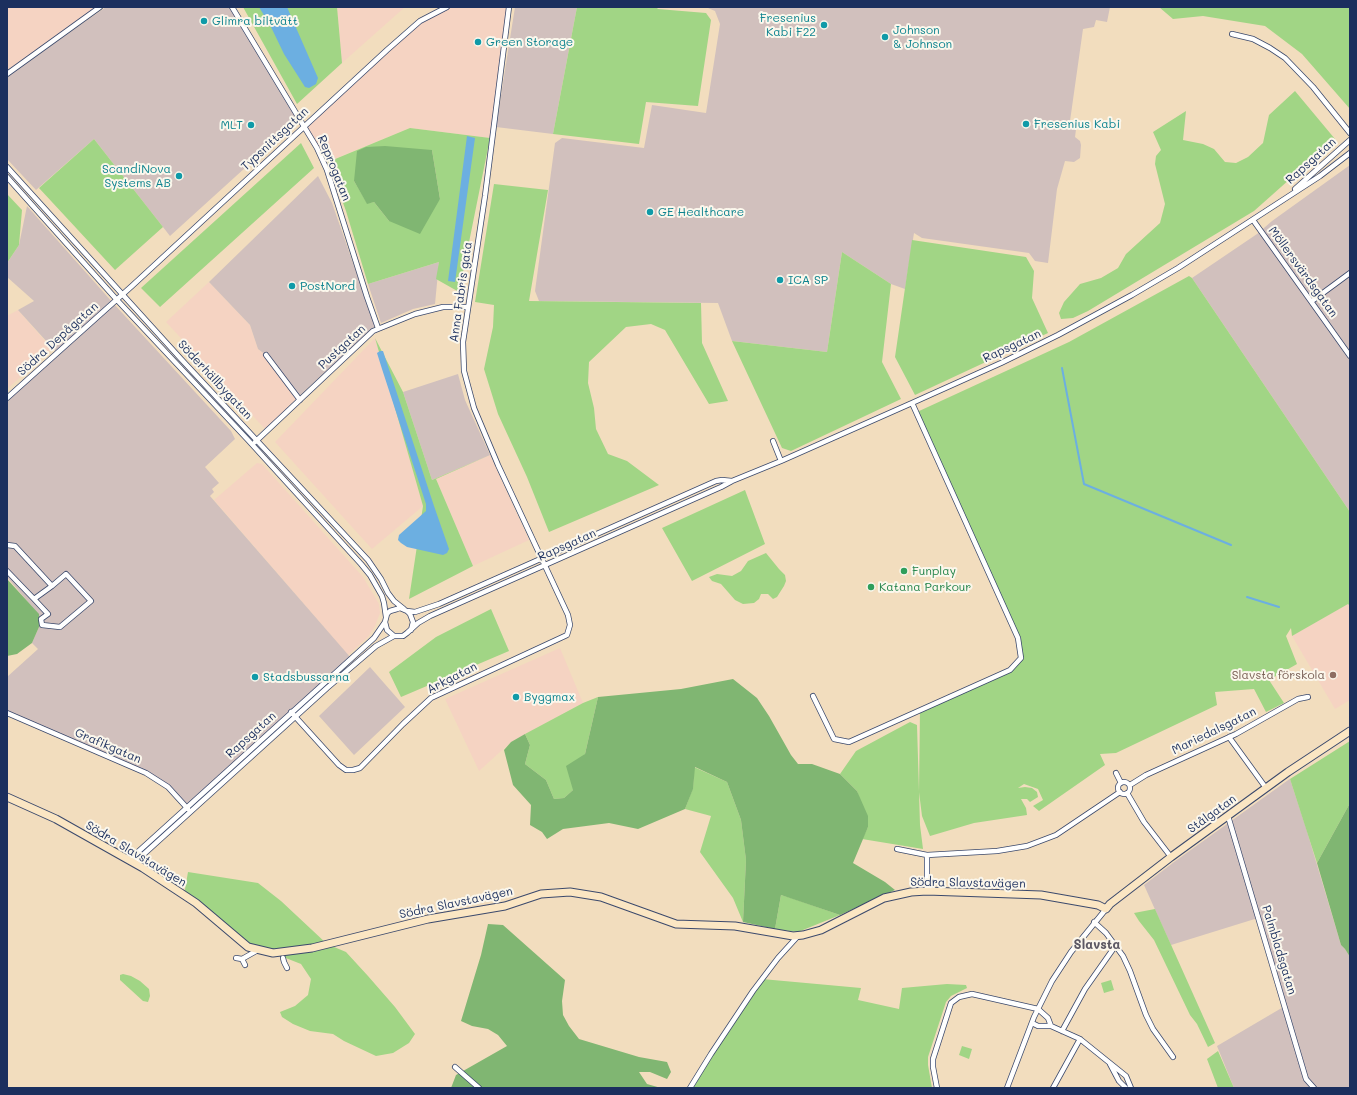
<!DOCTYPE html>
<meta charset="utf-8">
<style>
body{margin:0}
#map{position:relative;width:1357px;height:1095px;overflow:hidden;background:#f2ddbe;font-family:Mali,sans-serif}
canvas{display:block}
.frame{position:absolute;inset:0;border:8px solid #1b2f5e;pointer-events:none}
</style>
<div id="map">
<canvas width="1357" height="1095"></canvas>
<div class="frame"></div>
</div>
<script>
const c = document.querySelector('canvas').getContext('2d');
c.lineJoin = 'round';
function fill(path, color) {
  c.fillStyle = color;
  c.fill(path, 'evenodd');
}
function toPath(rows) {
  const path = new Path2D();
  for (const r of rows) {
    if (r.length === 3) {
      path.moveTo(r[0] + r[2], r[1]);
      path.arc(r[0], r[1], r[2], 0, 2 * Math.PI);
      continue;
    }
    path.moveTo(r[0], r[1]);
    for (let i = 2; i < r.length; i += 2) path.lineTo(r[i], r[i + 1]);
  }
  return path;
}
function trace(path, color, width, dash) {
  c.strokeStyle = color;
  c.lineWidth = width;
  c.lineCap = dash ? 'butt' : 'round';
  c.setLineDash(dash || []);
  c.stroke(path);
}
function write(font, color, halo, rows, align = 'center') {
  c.font = font + ' Mali,sans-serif';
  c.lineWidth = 4;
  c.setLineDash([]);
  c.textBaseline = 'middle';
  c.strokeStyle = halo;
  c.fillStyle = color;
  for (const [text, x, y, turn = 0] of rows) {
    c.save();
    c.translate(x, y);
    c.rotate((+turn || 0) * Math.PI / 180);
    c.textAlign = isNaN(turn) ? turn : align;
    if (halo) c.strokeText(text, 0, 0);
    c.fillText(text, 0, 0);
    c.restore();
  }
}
fill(toPath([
 [7,7,104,7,39,51,7,76],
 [337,7,405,7,342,63],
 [447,7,509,7,499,83,490,138,410,128,324,163,304,126,420,21],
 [209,282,250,325,258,349,266,355,298,397,265,429,166,322],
 [18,310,52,349,7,389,7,316],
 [375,338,423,506,372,549,275,442],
 [490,455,529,540,473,566,436,479],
 [257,463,262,464,363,577,379,604,380,613,375,626,368,637,348,655,214,500],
 [1348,603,1350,606,1350,700,1335,709,1292,636],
 [560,648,583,703,511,742,479,771,445,699]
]), '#f5d3c2');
fill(toPath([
 [106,7,232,7,300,118,170,236,94,139,36,190,7,159,7,76],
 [515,7,577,7,553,134,496,127],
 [679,7,1110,7,1107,22,1096,20,1094,27,1083,29,1070,121,1077,122,1075,137,1080,141,1081,145,1080,158,1074,162,1065,161,1057,189,1048,263,1035,261,1029,253,922,238,914,233,905,289,891,284,842,252,827,352,732,341,718,303,539,301,535,291,555,143,562,138,644,148,652,105,706,113,720,24,715,11,708,8],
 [1350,165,1350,512,1192,278,1257,234,1272,221],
 [318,176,332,203,375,326,298,397,266,355,258,349,250,325,209,282],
 [27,206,113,303,231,431,235,439,205,467,219,483,212,489,214,492,210,496,351,658,187,808,168,787,146,773,7,713,7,677,38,649,32,643,39,627,38,614,7,577,7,397,57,353,18,310,34,301,7,277,7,263,19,245],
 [439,262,435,304,413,309,381,323,368,284],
 [458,374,465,400,490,455,432,480,403,392],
 [370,667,405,707,354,755,319,716],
 [1291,778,1290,779,1306,828,1341,945,1345,949,1350,957,1350,1088,1234,1088,1217,1046,1285,1006,1258,918,1171,945,1144,885,1174,862]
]), '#d1c0bd');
fill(toPath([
 [243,7,337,7,342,63,297,104],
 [577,7,656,7,658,9,706,13,711,20,698,106,646,102,639,144,553,134],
 [1159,7,1350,7,1350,109,1302,54,1265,26,1203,16,1173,19],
 [1295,91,1335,139,1254,211,1088,311,1073,318,1061,319,1059,313,1064,302,1080,284,1101,278,1118,268,1126,254,1160,223,1165,204,1155,164,1156,156,1161,150,1153,132,1186,111,1183,140,1203,144,1214,149,1225,162,1236,163,1248,157,1263,143,1269,115],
 [410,128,490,138,459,292,436,279,439,262,368,284,346,211,328,162],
 [432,150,440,199,389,221,374,202,367,203,354,181],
 [94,139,163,227,115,270,39,188],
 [301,143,314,168,160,307,141,288],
 [494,184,548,190,529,301,701,303,702,343,728,401,709,404,665,330,651,324,626,327,589,362,588,383,594,408,596,429,608,454,627,461,659,485,549,532,527,477,498,414,484,369,493,327,494,305,475,302],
 [7,194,22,210,19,245,7,263],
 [912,240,1026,257,1034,271,1032,298,1048,333,915,395,895,357],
 [842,252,891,284,882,362,901,399,791,451,782,448,732,341,827,352],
 [1189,276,1192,278,1350,512,1350,606,1348,604,1292,636,1291,628,1286,636,1297,664,1269,680,1284,703,1266,712,1254,689,1215,692,1217,705,1116,753,1100,754,1105,765,1039,811,1033,806,1043,800,1038,789,1024,784,1018,788,1025,787,1032,788,1037,792,1038,797,1030,802,1027,799,1021,799,1026,808,1027,815,974,823,930,836,922,816,919,792,920,710,1010,670,1021,657,1018,638,917,412,1069,342],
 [375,338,403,392,432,480,490,455,436,479,473,566,409,599,423,506],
 [745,490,765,544,692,581,662,528],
 [766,553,779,569,785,575,786,581,784,586,777,597,773,599,768,594,761,594,759,599,754,603,743,604,735,600,721,584,712,581,709,577,717,574,732,576,741,571,748,561],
 [491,609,509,651,401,697,389,672,436,637],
 [598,697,585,754,573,790,564,798,554,799,546,780,525,764,530,745,525,734,583,703],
 [910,722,917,725,920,825,923,849,862,839,868,827,857,791,840,774,856,751],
 [1350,741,1350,803,1317,863,1290,779],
 [694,767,727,782,741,820,746,860,743,922,733,898,700,852,711,816,685,809,693,788],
 [188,872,258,883,281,901,327,944,346,952,368,976,395,1007,415,1034,409,1043,393,1053,376,1056,344,1041,333,1034,310,1031,293,1024,282,1017,280,1012,295,1006,308,995,311,979,301,964,273,953,248,947,184,895],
 [781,895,791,898,840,915,798,932,775,929],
 [1155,909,1215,1043,1208,1047,1197,1024,1190,1015,1154,940,1139,921,1134,913],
 [123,974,131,976,140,981,149,989,150,996,148,1002,143,1001,120,980,120,975],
 [762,979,861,988,858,1000,899,1009,902,988,947,984,966,985,967,988,951,996,946,1002,928,1057,928,1065,932,1088,690,1088],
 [1111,980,1114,990,1104,993,1101,983],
 [962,1046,972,1049,969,1059,959,1055],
 [1218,1051,1234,1088,1218,1088,1207,1059]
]), '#a1d585');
fill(toPath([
 [385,146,432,150,440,199,420,234,389,221,374,202,367,204,354,181,357,151,366,147],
 [7,579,39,614,39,627,32,643,17,654,7,656],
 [733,679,757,698,769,716,791,755,798,764,812,764,840,774,857,791,868,816,868,827,853,863,885,882,895,890,840,915,781,895,775,929,743,922,746,860,741,820,727,782,695,767,693,789,685,809,638,829,609,823,563,829,547,839,542,832,530,825,531,805,513,785,504,750,511,742,525,734,530,745,525,764,546,780,554,799,564,798,573,790,566,766,585,754,598,697,681,689],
 [1350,803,1350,957,1345,949,1341,945,1317,863],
 [488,924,503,925,565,980,562,1001,563,1015,569,1026,579,1039,639,1057,667,1062,671,1072,667,1079,650,1072,639,1072,647,1084,661,1088,451,1088,456,1075,507,1046,498,1035,488,1029,472,1026,461,1021,481,955]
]), '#80b672');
fill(toPath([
 [259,7,287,7,318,78,316,84,309,88,305,87,284,54,271,27],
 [467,136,475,138,455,282,448,281],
 [380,351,383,351,434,506,449,549,447,553,443,555,407,547,401,543,398,540,399,535,426,511,426,504,382,369,377,353]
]), '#6cafe1');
trace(toPath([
 [1062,368,1084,484,1231,545],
 [1247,597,1279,607]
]), '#6cafe1', 2);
const street = toPath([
 [232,7,317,148,327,170,367,297,378,328],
 [1232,34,1253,39,1270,48,1285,58,1313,87,1350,133],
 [7,74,100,7],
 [7,167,181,359,368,560,381,579,388,593,394,601,404,609],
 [7,177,117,300,248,440,361,564,370,575,382,596,384,603,386,617],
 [1295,189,1350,140],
 [1253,220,1350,356],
 [1312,301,1350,273],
 [266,355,300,400],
 [7,398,133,285,387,50,420,21,447,7],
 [773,441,781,461],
 [255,442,373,331,415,314,443,307,468,307],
 [7,545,15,546,52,586,34,599,7,571],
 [34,599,48,614,41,619,42,625,60,627,91,601,66,574,52,586],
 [407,611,415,612,439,604,716,481,722,480,732,481],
 [411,630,413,622,410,614,407,611,400,608,397,609,390,611,387,614,385,622,387,630,394,636,403,636,407,633,418,623,430,616,721,487,732,481,781,461,912,403,1001,363,1058,335,1132,295,1178,268,1320,176,1350,153],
 [813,696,834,739,849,742,1010,670,1021,658,1018,638,912,403],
 [291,712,339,765,346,770,353,770,360,768,403,724,431,698,567,635,570,625,568,615,498,465,474,408,464,371,463,342,485,196,509,7],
 [7,713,146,773,168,787,188,809],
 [1229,737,1266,788],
 [1116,773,1121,783],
 [1124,788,6],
 [1130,785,1146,775,1236,734,1298,699,1308,697],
 [1127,793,1144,822,1171,857],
 [1228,816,1306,1079,1314,1088],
 [897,849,927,855,997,851,1027,846,1056,835,1120,792],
 [927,855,927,891],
 [129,860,374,638,385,622],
 [134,863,327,688,376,646,394,636],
 [1094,922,1106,933,1123,956,1130,971,1146,1015,1153,1029,1173,1057],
 [236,958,242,959,245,965],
 [283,958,284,962,287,968],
 [242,959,258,950],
 [1032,1023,1038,1026,1051,1026,1080,1039,1126,1076,1131,1088],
 [1062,1031,1085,989,1116,945],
 [1110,1064,1119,1081,1126,1088],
 [455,1067,479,1088],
 [690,1088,711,1054,753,991,778,958,798,936],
 [937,1088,933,1067,933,1059,951,1003,959,997,972,994,1038,1009,1048,1018,1051,1026],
 [1007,1088,1034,1017,1052,981,1071,952,1106,909],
 [1053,1088,1080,1039]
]);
const secondary = toPath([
 [7,797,56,819,143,868,196,903,248,947,273,953,312,948,428,919,505,906,541,894,570,892,601,897,676,924,735,926,793,936,803,935,821,930,884,898,911,892,927,891,1041,895,1098,905,1106,909,1110,904,1171,857,1288,772,1350,731]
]);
trace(street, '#3b496c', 6);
trace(secondary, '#3b496c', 9);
trace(street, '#fff', 4.5);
trace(secondary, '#fbe6c3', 7);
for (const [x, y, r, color] of [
 [204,21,4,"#0f9aa8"],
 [824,25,4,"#0f9aa8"],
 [885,37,4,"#0f9aa8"],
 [478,42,4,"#0f9aa8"],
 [1026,124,4,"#0f9aa8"],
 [251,125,4,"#0f9aa8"],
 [179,176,4,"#0f9aa8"],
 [650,212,4,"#0f9aa8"],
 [780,280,4,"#0f9aa8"],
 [292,286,4,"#0f9aa8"],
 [904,571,4,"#2e9e5b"],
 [871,587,4,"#2e9e5b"],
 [1333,675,4,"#8d6e63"],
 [255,677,4,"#0f9aa8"],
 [516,697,4,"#0f9aa8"]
]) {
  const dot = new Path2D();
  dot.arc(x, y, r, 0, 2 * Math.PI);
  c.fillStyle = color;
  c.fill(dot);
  trace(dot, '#fbf7ec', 1.5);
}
write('12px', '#0d838f', '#fbf7ec', [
 ["Fresenius",816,18,"right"],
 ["Kabi F22",816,32,"right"],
 ["Glimra biltvätt",212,21],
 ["Johnson",893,30],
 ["& Johnson",893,44],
 ["Green Storage",486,42],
 ["Fresenius Kabi",1034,124],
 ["MLT",243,125,"right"],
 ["ScandiNova",171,169,"right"],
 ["Systems AB",171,183,"right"],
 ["GE Healthcare",658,212],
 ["ICA SP",788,280],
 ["PostNord",300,286],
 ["Stadsbussarna",263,677],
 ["Byggmax",524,697]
], 'left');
write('12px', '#1b2f5e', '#fbf7ec', [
 ["Typsnittsgatan",275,139,-43],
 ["Rapsgatan",1311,161,-42],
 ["Reprogatan",334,168,68],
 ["Möllersvärdsgatan",1303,272,54],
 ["Anna Fabris gata",461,292,-82],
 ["Södra Depågatan",58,339,-42],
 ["Rapsgatan",1012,346,-25],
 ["Pustgatan",342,347,-43],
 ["Söderhällbygatan",215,380,47],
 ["Rapsgatan",567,545,-24],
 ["Arkgatan",452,678,-27],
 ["Mariedalsgatan",1214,731,-26],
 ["Rapsgatan",251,735,-42],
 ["Grafikgatan",108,746,23],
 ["Stålgatan",1212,814,-36],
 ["Södra Slavstavägen",136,854,31],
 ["Södra Slavstavägen",968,883,1],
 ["Södra Slavstavägen",456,903,-12],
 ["Palmbladsgatan",1279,950,73]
]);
write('12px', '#27864d', '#fbf7ec', [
 ["Funplay",912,571],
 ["Katana Parkour",879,587]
], 'left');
write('12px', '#785e54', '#fbf7ec', [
 ["Slavsta förskola",1325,675]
], 'right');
write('bold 13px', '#5d5964', '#fbf7ec', [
 ["Slavsta",1097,945]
]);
</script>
